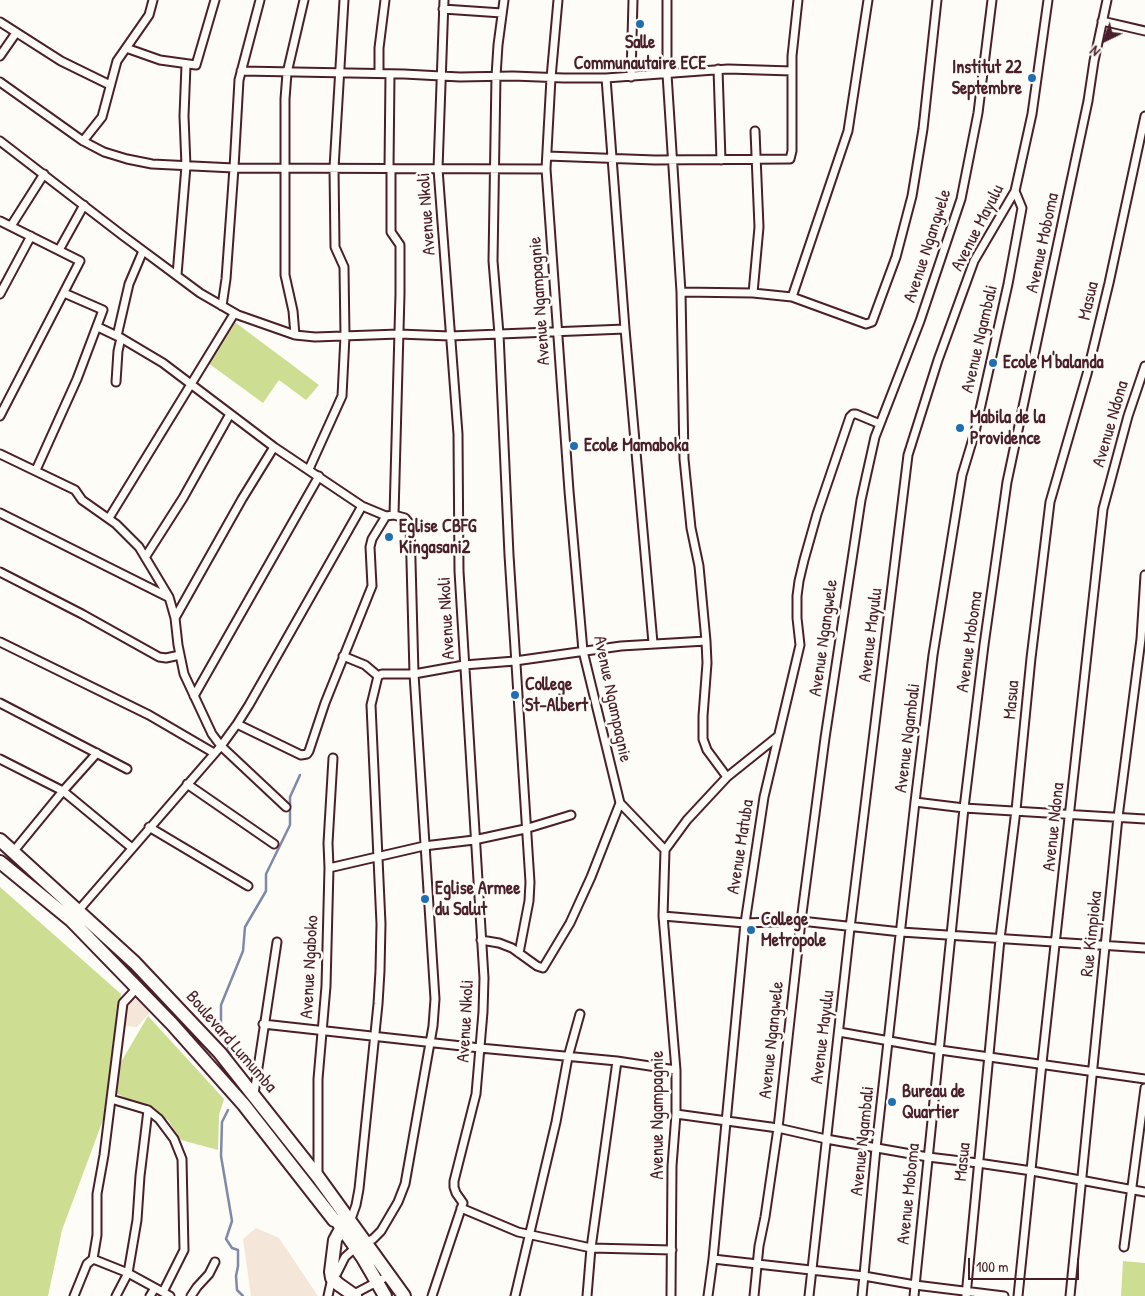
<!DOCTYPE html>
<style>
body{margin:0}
#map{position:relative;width:1145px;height:1296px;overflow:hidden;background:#fdfcf7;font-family:"Patrick Hand",sans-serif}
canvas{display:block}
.north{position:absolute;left:1080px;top:15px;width:50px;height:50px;-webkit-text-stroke:4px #fdfcf7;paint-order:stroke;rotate:222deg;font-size:14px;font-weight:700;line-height:20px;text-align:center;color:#4a1f2b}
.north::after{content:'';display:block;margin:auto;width:18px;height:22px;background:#4a1f2b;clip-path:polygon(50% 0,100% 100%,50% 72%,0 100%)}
.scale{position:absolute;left:968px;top:1258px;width:111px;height:22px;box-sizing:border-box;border:2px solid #4a1f2b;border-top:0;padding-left:6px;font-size:15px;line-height:18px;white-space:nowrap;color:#4a1f2b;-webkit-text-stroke:4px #fdfcf7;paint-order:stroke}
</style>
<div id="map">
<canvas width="1145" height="1296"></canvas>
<div class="north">N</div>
<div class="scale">100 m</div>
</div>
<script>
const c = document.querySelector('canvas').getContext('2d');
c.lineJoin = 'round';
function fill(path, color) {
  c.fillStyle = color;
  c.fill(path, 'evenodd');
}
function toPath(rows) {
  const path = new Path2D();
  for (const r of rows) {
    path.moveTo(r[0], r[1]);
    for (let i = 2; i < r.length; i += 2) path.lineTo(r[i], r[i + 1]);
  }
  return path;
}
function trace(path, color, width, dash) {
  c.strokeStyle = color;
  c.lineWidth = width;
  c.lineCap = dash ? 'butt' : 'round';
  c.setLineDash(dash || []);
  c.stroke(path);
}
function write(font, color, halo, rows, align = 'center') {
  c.font = font + ' "Patrick Hand",sans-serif';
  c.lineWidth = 5;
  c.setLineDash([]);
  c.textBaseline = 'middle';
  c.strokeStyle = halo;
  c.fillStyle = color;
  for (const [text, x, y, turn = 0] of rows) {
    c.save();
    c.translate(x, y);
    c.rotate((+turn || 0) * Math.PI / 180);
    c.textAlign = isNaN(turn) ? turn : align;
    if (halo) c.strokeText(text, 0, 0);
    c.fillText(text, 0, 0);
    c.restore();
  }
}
fill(toPath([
 [131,994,150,1012,137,1027,125,1026,123,1008],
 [256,1228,279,1238,318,1296,251,1296,243,1239]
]), '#f5e6da');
fill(toPath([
 [232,320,319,385,306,400,279,380,263,403,204,360],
 [0,887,121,994,112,1096,62,1230,48,1296,0,1296],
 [148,1016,224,1099,219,1115,218,1150,181,1140,168,1120,116,1093,121,1062],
 [1123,1261,1145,1263,1145,1296,1121,1296]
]), '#cdde92');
trace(toPath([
 [232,1059,221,1026,221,1005,243,951,245,927,266,891,266,874,290,825,290,797,300,775],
 [228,1110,222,1122,221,1156,232,1221,226,1239,232,1248,238,1250,238,1266,236,1276,237,1290,243,1296]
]), '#7f89a8', 2.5);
const street = toPath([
 [504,0,498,45,496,76,493,261,499,334,509,555,530,882,529,901,519,953],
 [558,0,551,78,546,169,569,491,583,651,620,803,665,850,663,916,676,1070,676,1114,672,1166,671,1296],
 [667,0,667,74,681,292,684,459,691,528,699,566,706,641,707,663,703,716,703,739,707,750,727,777],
 [443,9,502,13],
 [1102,21,1145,31],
 [0,22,61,61,110,85],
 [126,48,160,60,196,65,215,0],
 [0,56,16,33],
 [718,69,721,160],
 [241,71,404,74,460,77,513,76,564,78,606,78,728,69,792,71],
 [379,73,379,48,385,0],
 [631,77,633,0],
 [606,78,625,329,653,643],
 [0,82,83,141,104,152,127,159,152,164,234,168,546,169],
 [0,141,122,235,200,293,238,315,295,335,315,337,399,334,450,336,625,329],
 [83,141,102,117,117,61,149,15,153,0],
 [547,156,655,160,790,159,792,151,792,56,798,0],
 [389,169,390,74],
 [391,169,391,232,400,245,400,294,394,515],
 [0,221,80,261,0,416],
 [11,226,44,174],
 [59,250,84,205],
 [177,275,186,166,184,116,186,65],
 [681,292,753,293,792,297,866,324,872,322,896,257,912,196,923,129,937,0],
 [753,293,759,227,755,131],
 [0,294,31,236],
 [792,297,848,131,868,0],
 [222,306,226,279,234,168,239,80,260,0],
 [98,327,121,338,163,363,274,447,362,506,386,516,394,515,405,518,410,524,414,674,435,999,433,1026,405,1184,398,1202,381,1231,373,1239,355,1248,345,1257,337,1273,332,1278,328,1296],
 [295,335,293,311,285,275,285,99,287,73,304,0],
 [117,336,129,284,143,251],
 [116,382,118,351,121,338],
 [0,454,75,490,82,500,116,524,139,547,169,597,175,618,178,645,184,674,212,734,221,746,286,807],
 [309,469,342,396,345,336,344,267,335,247,334,168,344,0],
 [36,470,77,379,103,310,64,293],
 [0,513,168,597],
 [109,518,234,314],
 [146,556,183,498,230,414],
 [0,572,82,614,159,657,166,658,180,655],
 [175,618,242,499,274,447],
 [0,642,149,715,214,753],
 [343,656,365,665,378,676],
 [378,676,382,674,414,674,464,665,515,661,621,646,706,641],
 [194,696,319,476],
 [0,703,127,769],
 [237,724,301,755,307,754,309,751,325,703,372,586,370,547,372,539,386,516],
 [0,759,63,791,132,848],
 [187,784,274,844],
 [915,802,964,808,1145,819],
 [149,827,248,886],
 [665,850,687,820,727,777,777,737],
 [13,852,63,791,97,753],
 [329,868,424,846,474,840,525,829,571,815],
 [78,911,221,746,237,724,249,705,362,506],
 [663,916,745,923,801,921,901,932,1145,948],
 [481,940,499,943,512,948,537,966,543,968,570,923,591,877,620,803],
 [263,1024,480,1048,617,1061,676,1070],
 [839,1032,940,1050,1145,1079],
 [254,1094,277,942],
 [111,1099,148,1110,140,1176,137,1220,128,1273,116,1296],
 [148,1110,159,1119,174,1139,182,1159,184,1250,163,1292],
 [676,1114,778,1128,826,1139,928,1157,978,1163,1032,1171,1145,1192],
 [318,1175,318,1079,326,986,329,868,328,843,333,758],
 [461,1208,518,1232,591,1248,672,1250],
 [350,1222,356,1205,359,1189,378,1004,380,971,381,924,371,705,378,676],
 [1124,1247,1145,1088],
 [93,1259,128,1273,170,1296],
 [713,1259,864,1276,915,1285,1004,1296],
 [352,1295,390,1275],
 [74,1296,87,1264,93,1259,97,1235,97,1194,104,1155,123,1003,137,988],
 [150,1296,155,1288],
 [191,1296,197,1287,209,1274,215,1262],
 [432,1296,463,1203,456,1193,454,1187,454,1181,476,1094,483,1012,484,978,459,571,458,434,438,169,444,0],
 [515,1296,556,1122,568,1057,580,1014],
 [587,1296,591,1248,617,1061],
 [708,1296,713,1259,745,923,764,797,800,645,797,618,797,596,799,581,804,560,817,514,850,417,853,414,856,414,880,424],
 [754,1296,759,1246,765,1217,778,1128,801,921,825,738,861,500,875,437,920,321,961,199,978,113,992,0],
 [809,1296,850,928,908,455,938,360,974,261,1015,191,1032,114,1048,0],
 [862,1296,876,1148,915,802,933,655,962,475,975,432,1008,284,1022,208,1015,191],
 [914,1296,964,808,984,645,1007,482,1088,101,1094,61,1107,0],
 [966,1296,1000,939,1016,810,1031,658,1050,502,1087,374,1109,283,1145,116],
 [1018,1296,1042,1063,1103,509,1128,416,1145,366],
 [1070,1296,1118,817,1141,639,1145,575]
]);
const highway = toPath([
 [0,840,135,963,220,1053,318,1177,404,1296],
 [0,862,71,920,172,1024,244,1105,334,1220,337,1221,363,1258,385,1296],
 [341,1229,335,1240,331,1272,332,1278,338,1284,355,1296]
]);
trace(street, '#4a1f2b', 11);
trace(highway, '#4a1f2b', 16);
trace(street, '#fdfcf7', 7);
trace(highway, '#fdfcf7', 12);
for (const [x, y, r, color] of [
 [640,24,5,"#1f6fb2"],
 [1032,78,5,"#1f6fb2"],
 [993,363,5,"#1f6fb2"],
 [960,428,5,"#1f6fb2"],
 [574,446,5,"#1f6fb2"],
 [389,537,5,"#1f6fb2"],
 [515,695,5,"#1f6fb2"],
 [425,899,5,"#1f6fb2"],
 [751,930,5,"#1f6fb2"],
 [892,1102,5,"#1f6fb2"]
]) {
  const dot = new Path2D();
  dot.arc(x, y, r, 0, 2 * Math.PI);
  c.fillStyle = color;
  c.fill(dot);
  trace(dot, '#fdfcf7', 2);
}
write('bold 18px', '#4a1f2b', '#fdfcf7', [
 ["Salle",640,43,"center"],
 ["Communautaire ECE",640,64,"center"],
 ["Institut 22",1022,68,"right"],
 ["Septembre",1022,89,"right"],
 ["Ecole M'balanda",1003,363],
 ["Mabila de la",970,418],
 ["Providence",970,439],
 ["Ecole Mamaboka",584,446],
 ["Eglise CBFG",399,527],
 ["Kingasani2",399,548],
 ["College",525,685],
 ["St-Albert",525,706],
 ["Eglise Armee",435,889],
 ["du Salut",435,910],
 ["College",761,920],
 ["Metropole",761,941],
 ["Bureau de",902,1092],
 ["Quartier",902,1113]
], 'left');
write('18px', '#4a1f2b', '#fdfcf7', [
 ["Avenue Nkoli",427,214,-94],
 ["Avenue Mayulu",978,228,-63],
 ["Avenue Moboma",1043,243,-78],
 ["Avenue Ngangwele",928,246,-72],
 ["Avenue Ngampagnie",540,301,-94],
 ["Masua",1089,301,-77],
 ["Avenue Ngambali",980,339,-77],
 ["Avenue Ndona",1111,424,-74],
 ["Avenue Nkoli",447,618,-93],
 ["Avenue Mayulu",871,635,-83],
 ["Avenue Ngangwele",824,638,-82],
 ["Avenue Moboma",970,642,-82],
 ["Avenue Ngampagnie",612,699,78],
 ["Masua",1012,700,-85],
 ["Avenue Ngambali",908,738,-83],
 ["Avenue Ndona",1054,827,-84],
 ["Avenue Matuba",741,847,-81],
 ["Rue Kimpioka",1092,934,-84],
 ["Avenue Ngaboko",310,967,-87],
 ["Avenue Nkoli",466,1021,-87],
 ["Avenue Mayulu",823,1037,-83],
 ["Avenue Ngangwele",772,1040,-84],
 ["Boulevard Lumumba",231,1042,49],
 ["Avenue Ngampagnie",658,1115,-90],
 ["Avenue Ngambali",863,1141,-84],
 ["Masua",963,1162,-84],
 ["Avenue Moboma",909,1194,-84]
]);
</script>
